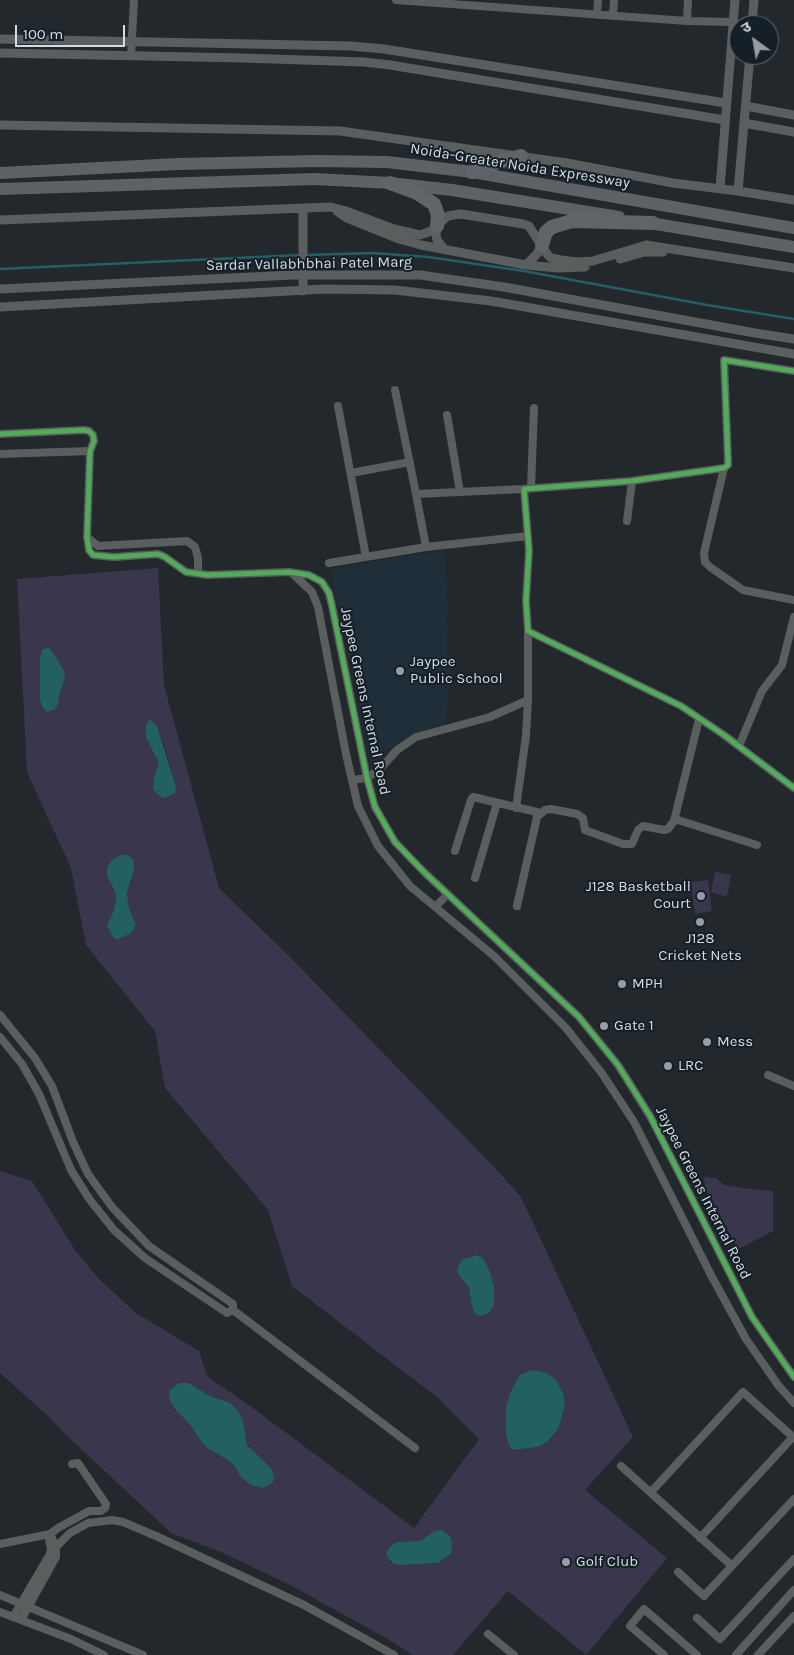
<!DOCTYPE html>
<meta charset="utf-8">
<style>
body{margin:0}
#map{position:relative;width:794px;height:1655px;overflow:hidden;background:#23282d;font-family:Karla,"Noto Sans Devanagari",sans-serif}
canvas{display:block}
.north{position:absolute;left:729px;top:15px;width:50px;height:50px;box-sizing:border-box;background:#151f27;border:1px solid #626b72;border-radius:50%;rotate:328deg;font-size:14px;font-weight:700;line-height:20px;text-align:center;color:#d6dde2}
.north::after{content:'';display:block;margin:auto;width:18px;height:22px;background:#979ea3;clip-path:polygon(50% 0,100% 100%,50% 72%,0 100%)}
.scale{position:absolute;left:15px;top:25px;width:110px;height:22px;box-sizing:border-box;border:2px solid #d6dde2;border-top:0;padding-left:6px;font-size:15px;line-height:18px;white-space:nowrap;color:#d6dde2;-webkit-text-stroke:4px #151f27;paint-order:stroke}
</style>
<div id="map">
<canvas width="794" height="1655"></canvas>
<div class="north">उ</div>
<div class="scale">100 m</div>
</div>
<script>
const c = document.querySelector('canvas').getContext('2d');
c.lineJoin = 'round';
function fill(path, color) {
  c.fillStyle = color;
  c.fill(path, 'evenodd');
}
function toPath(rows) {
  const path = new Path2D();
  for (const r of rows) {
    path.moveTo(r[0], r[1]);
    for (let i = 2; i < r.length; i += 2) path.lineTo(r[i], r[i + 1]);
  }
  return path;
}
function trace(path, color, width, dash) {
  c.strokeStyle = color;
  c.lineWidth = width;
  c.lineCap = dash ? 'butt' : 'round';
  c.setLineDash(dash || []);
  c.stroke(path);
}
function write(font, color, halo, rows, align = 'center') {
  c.font = font + ' Karla,sans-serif';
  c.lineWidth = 4;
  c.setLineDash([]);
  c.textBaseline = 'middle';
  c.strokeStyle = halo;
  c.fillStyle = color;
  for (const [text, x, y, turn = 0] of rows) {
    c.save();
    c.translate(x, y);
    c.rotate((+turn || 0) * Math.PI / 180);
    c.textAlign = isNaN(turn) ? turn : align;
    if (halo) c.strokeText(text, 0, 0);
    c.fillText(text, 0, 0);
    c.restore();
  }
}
fill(toPath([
 [444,550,448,600,447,659,449,659,450,682,445,724,418,732,390,749,375,768,371,768,331,568]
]), '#202e3a');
fill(toPath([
 [158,568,164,685,219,888,291,958,495,1168,521,1197,633,1437,585,1490,667,1558,586,1655,508,1591,453,1655,413,1655,393,1642,288,1584,223,1553,171,1533,63,1432,50,1418,0,1373,0,1171,32,1181,75,1250,99,1279,136,1313,199,1351,207,1376,257,1411,414,1528,479,1439,438,1398,292,1286,268,1210,165,1088,155,1031,86,945,71,868,27,772,17,579],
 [157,726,163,742,176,786,154,777,160,763,146,738],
 [132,879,127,893,129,908,136,925,107,925,114,910,116,899,115,891],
 [469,1287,494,1287,494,1304,489,1313,471,1303],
 [189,1383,212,1397,245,1437,247,1445,252,1451,272,1469,241,1477,232,1463,216,1453,200,1440,191,1426,175,1409],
 [506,1408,547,1442,538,1447,513,1450,509,1446,506,1434],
 [426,1537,451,1554,438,1563,405,1565,412,1542,420,1541],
 [715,872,731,875,727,897,711,892],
 [708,880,712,911,695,914,691,882],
 [704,1177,716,1178,724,1185,749,1189,773,1191,773,1231,738,1249,705,1187]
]), '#39364d');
fill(toPath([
 [49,648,57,659,64,671,65,678,59,694,58,704,54,710,47,712,42,707,40,699,40,657,43,649],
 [149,719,157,726,176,786,175,793,165,798,158,795,153,789,154,777,159,763,146,738,146,726],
 [120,855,127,855,134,860,134,870,127,893,129,908,136,925,131,933,117,940,112,936,107,925,114,910,116,899,115,891,107,876,107,868,111,861],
 [476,1255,483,1258,490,1272,494,1287,494,1305,489,1313,481,1316,475,1314,471,1303,469,1287,459,1275,457,1269,462,1260],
 [532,1370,544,1372,556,1380,563,1393,565,1405,558,1429,547,1442,538,1447,513,1450,509,1446,506,1434,506,1408,510,1393,520,1375],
 [179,1383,189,1383,212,1397,230,1403,238,1411,243,1422,247,1445,272,1469,274,1480,271,1484,263,1488,251,1485,241,1477,232,1463,206,1447,200,1440,191,1426,175,1409,169,1398,170,1390],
 [442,1530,450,1536,452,1542,451,1554,438,1563,405,1565,394,1564,388,1558,386,1553,391,1546,397,1542,420,1541,435,1531]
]), '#226064');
trace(toPath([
 [306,255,372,253,428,257,524,271,707,305,794,319],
 [0,269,301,255]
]), '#226064', 2.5);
trace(toPath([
 [396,0,687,21,733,22],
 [597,15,598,0],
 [613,16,614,0],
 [687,21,688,0],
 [131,56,134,0],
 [794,371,724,360,728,460,728,465,724,468,631,481,524,489,529,550,526,601,528,631,681,706,724,735,794,788],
 [395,390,416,494],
 [338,406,366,557],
 [447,415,460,492],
 [0,434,84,430,89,431,93,435,94,441,90,451,87,537,89,550,93,555,114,557,158,554,165,557,186,572,208,575,289,572,309,575,322,582,329,593,332,606,367,778,375,807,395,842,424,872,579,1017,618,1065,650,1116,752,1317,794,1377],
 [0,454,90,451],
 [724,468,704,553,705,562,710,567,743,590,794,600],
 [351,473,410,462],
 [531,488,534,408],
 [627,521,632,481],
 [87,537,98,546,187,541,195,547,198,558,198,573],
 [426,547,416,494,524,489],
 [329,563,426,547,528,536],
 [293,574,312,592,318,607,346,754,358,806,378,846,410,886,494,956,566,1028,601,1072,634,1122,712,1277,746,1339,778,1385,794,1403],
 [739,746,762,691,782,665,794,617],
 [352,780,367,778,380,769,397,750,416,737,490,717,528,700,528,631],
 [516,808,526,736,528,700],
 [674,821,699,719],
 [455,851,471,800,473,797,541,813],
 [475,878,497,803],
 [517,906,537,817,545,810,551,809,577,814,583,818,585,830,623,844,632,844,638,830,643,826,664,830,668,829,674,821,678,820,757,845],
 [435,907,448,894],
 [0,1015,35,1058,52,1086,73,1142,88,1174,112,1207,149,1246,233,1304,233,1310,227,1313,145,1258,114,1230,90,1200,71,1170,39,1094,22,1064,0,1037],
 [768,1075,794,1086],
 [233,1310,415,1448],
 [621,1466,732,1566],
 [651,1492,743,1392,794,1438],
 [700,1538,793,1437],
 [0,1544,50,1534],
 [56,1547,70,1533,88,1523,112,1520,123,1522,156,1536,304,1605,394,1655],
 [678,1572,704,1596,794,1499],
 [0,1595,143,1655],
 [0,1612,71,1639,104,1655],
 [13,1617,50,1554,51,1549,49,1539],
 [697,1618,720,1639,794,1559],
 [21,1620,56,1557,56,1547,50,1534,58,1528,89,1511,101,1511,105,1508,106,1504,78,1463,72,1464],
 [488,1634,514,1655],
 [664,1655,630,1626,644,1609,697,1655],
 [736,1655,794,1590],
 [758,1655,794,1616]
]), '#5b5e5f', 8);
trace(toPath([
 [752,25,754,0],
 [0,39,351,46,384,49,726,103],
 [0,53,242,58,364,62,390,65,725,120],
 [746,106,794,115],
 [744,123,794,132],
 [0,125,340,131,567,163,673,183,738,191,794,200],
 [720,188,735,0],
 [738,191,750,55],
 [337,211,347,218,399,239,421,245,526,265,557,268,585,267],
 [0,220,331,207,346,211,394,229,420,235,431,231,448,216,461,214,523,224,529,226,547,254,551,258,561,260,577,262,593,261,646,245,794,268],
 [437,226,436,234,437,240,445,250],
 [620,259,644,252,663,252],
 [526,265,537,254,542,245],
 [0,289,294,275,420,275,504,287,755,333,794,339],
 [303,291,303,209],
 [0,307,324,289,395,290,491,301,794,354]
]), '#5b5e5f', 9);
trace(toPath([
 [0,173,178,164,316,161,387,162,472,172,794,228],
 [0,189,315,179,390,183,452,190,619,217],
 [644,222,794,247]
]), '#5e6165', 12);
trace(toPath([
 [472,172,495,163,521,156],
 [390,183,417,193,434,204,438,215,437,226],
 [542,245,546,232,552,227,572,221,653,223]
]), '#616468', 14);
trace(toPath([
 [794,371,724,360,728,460,728,465,724,468,631,481,524,489,529,550,526,601,528,631,681,706,724,735,794,788],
 [0,434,84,430,89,431,93,435,94,441,90,451,87,537,89,550,93,555,114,557,158,554,165,557,186,572,208,575,289,572,309,575,322,582,329,593,332,606,367,778,375,807,395,842,424,872,579,1017,618,1065,650,1116,752,1317,794,1377]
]), '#51ab58', 5);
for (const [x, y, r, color] of [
 [400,671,5,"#979ea3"],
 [701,896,5,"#979ea3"],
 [700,922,5,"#979ea3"],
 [622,984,5,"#979ea3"],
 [604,1026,5,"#979ea3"],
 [707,1042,5,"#979ea3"],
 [668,1066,5,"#979ea3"],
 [566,1562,5,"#979ea3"]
]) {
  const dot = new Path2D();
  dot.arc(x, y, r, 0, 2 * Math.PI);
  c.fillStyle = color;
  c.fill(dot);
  trace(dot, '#151f27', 2);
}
write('15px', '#d6dde2', '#151f27', [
 ["Noida-Greater Noida Expressway",520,166,9],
 ["Sardar Vallabhbhai Patel Marg",309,264,-1],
 ["Jaypee Greens Internal Road",365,701,78],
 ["Jaypee Greens Internal Road",703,1193,63]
]);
write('15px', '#d6dde2', '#151f27', [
 ["Jaypee",410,662],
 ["Public School",410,679],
 ["J128 Basketball",691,887,"right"],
 ["Court",691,904,"right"],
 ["J128",700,939,"center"],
 ["Cricket Nets",700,956,"center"],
 ["MPH",632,984],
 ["Gate 1",614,1026],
 ["Mess",717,1042],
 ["LRC",678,1066],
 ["Golf Club",576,1562]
], 'left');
</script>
